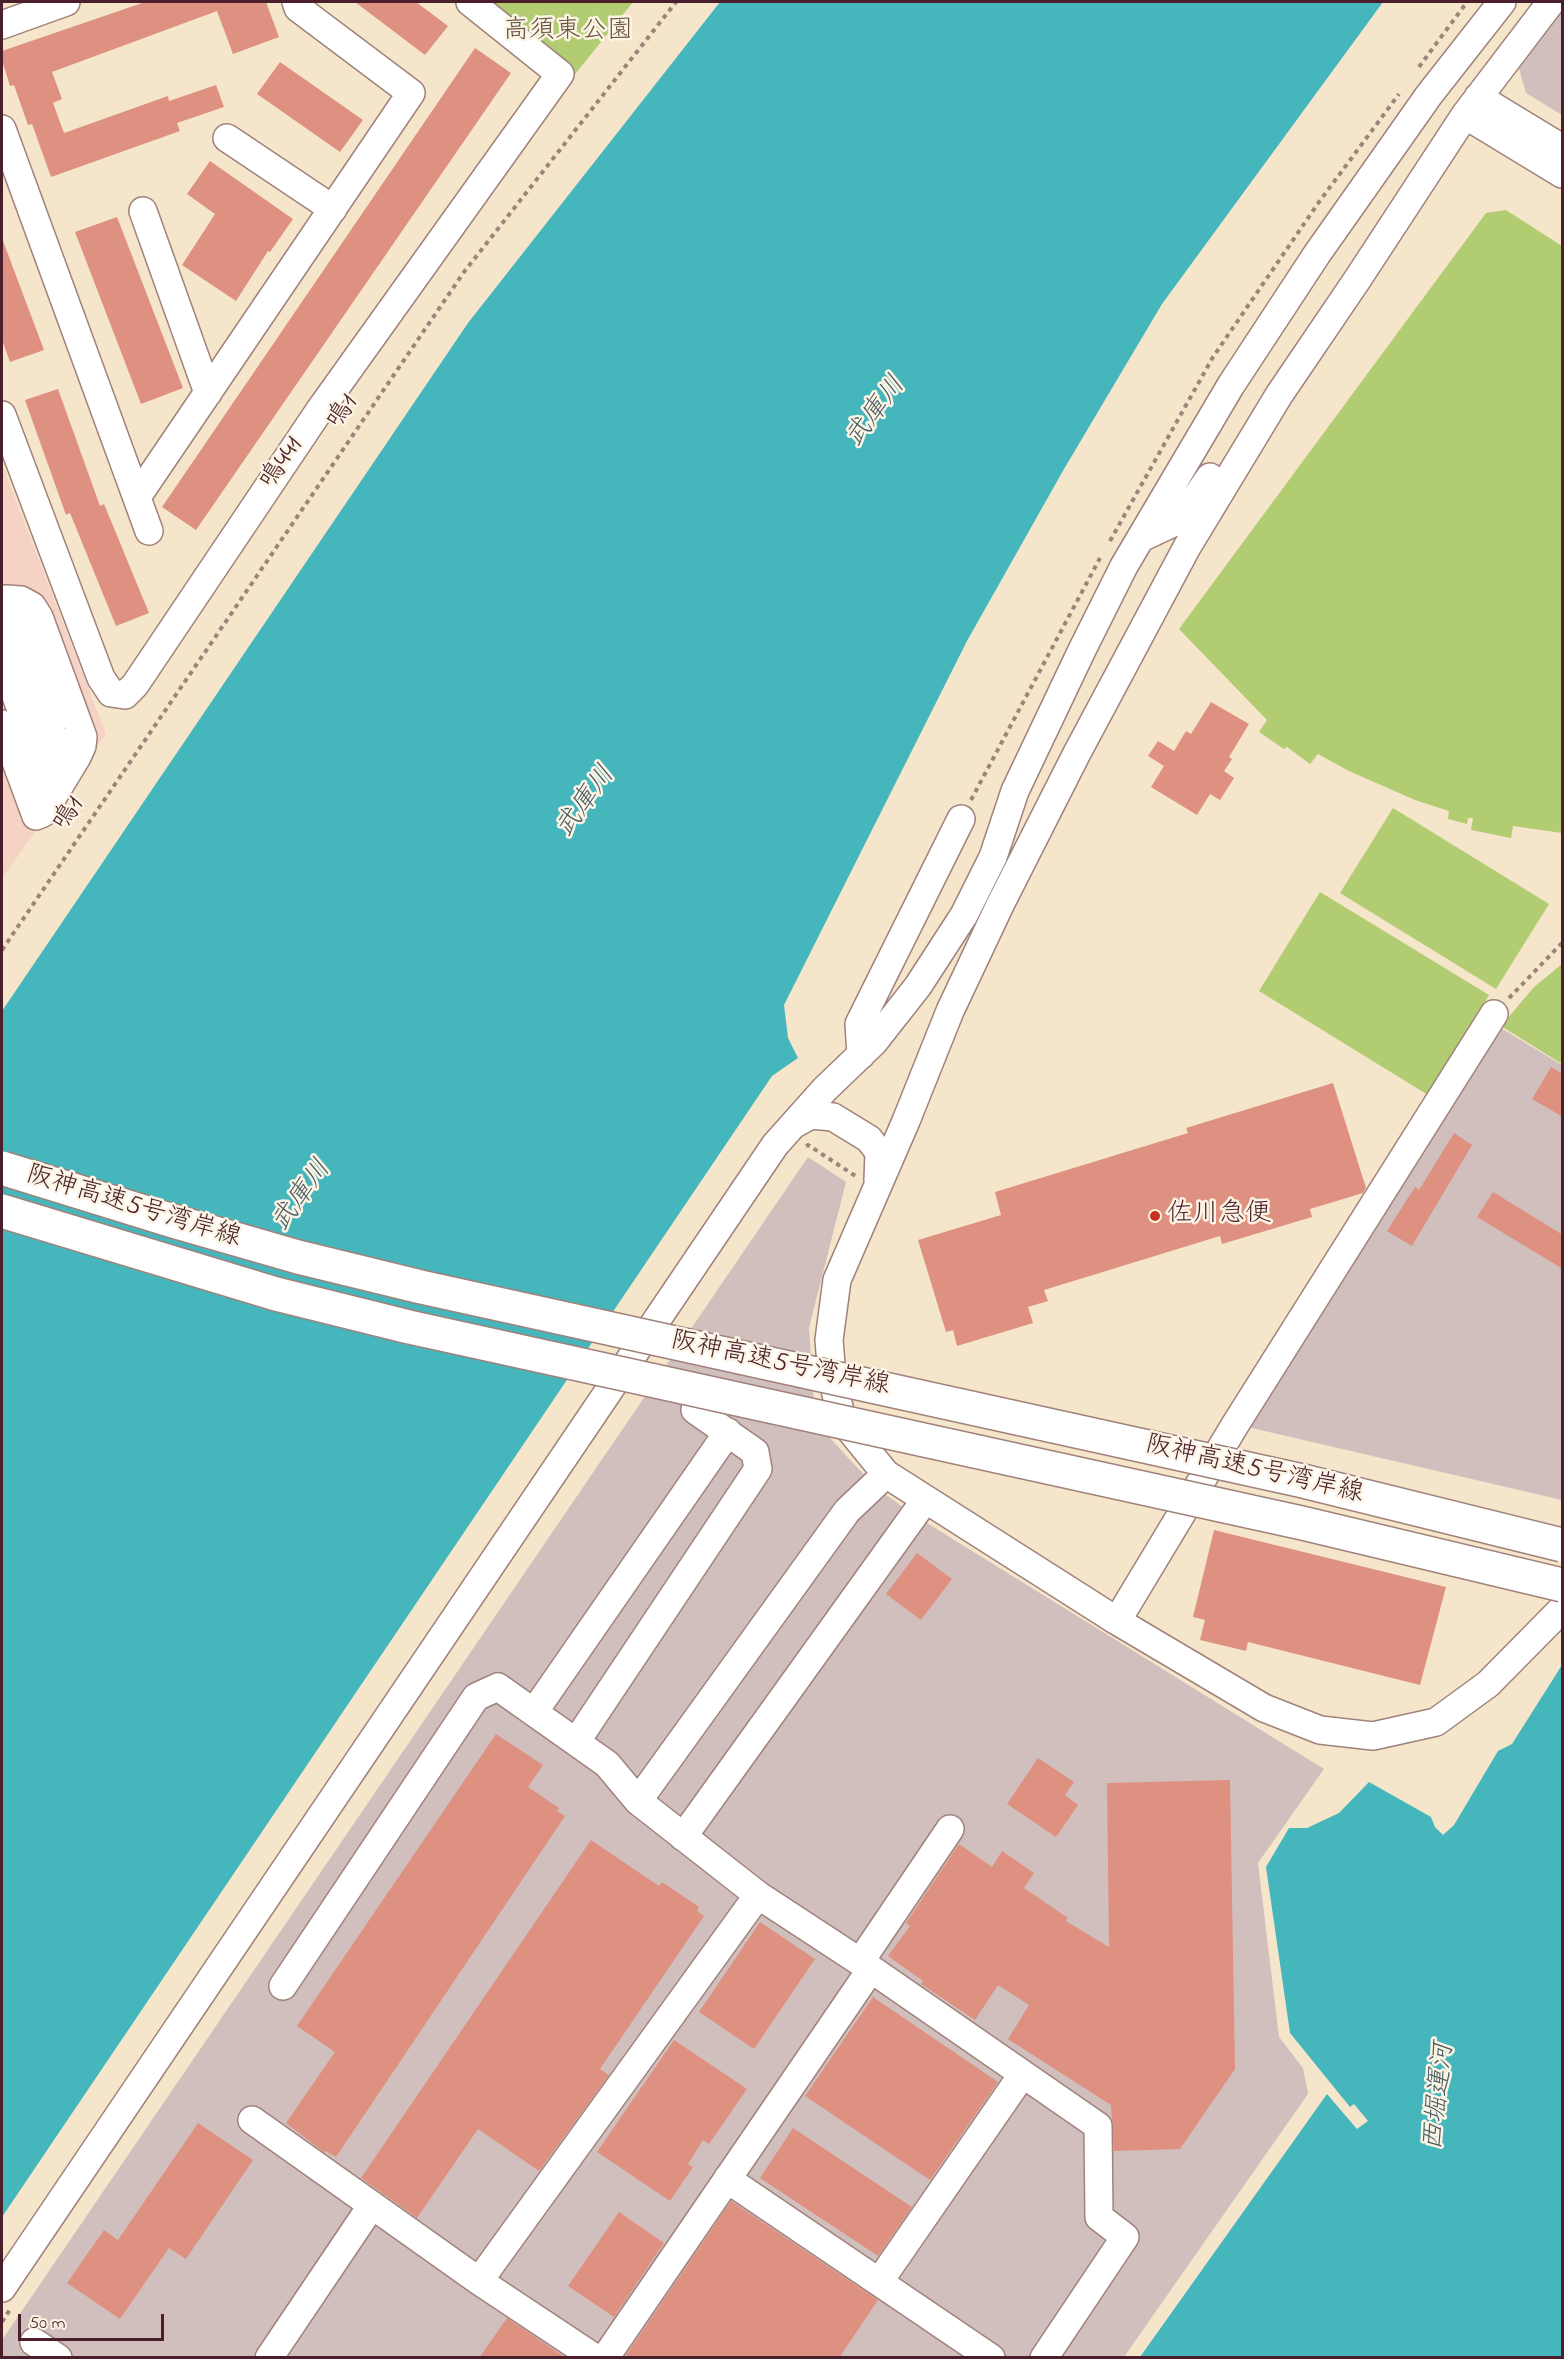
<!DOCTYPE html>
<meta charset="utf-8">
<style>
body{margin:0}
#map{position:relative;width:1564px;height:2359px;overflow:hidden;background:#f5e5cb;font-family:"Indie Flower",sans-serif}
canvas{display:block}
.frame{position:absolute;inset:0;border:3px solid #4a1f2b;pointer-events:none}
.scale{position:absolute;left:18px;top:2314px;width:146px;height:27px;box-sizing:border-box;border:3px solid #4a1f2b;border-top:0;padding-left:8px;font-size:18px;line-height:21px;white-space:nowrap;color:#4a1f2b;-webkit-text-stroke:4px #fcf5e5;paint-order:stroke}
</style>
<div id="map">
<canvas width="1564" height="2359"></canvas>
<div class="frame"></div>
<div class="scale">50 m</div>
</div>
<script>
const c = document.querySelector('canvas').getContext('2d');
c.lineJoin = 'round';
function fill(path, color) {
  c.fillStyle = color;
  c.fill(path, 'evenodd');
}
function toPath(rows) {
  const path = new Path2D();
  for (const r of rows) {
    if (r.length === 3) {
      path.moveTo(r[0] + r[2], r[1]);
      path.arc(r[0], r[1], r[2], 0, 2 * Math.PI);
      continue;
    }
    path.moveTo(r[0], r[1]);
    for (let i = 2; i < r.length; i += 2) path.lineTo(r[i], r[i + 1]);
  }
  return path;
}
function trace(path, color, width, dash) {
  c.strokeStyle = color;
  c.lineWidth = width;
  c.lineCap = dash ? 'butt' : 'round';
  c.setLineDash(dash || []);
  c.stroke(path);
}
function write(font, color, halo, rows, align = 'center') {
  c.font = font + ' "Indie Flower","Klee One",sans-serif';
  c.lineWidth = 5;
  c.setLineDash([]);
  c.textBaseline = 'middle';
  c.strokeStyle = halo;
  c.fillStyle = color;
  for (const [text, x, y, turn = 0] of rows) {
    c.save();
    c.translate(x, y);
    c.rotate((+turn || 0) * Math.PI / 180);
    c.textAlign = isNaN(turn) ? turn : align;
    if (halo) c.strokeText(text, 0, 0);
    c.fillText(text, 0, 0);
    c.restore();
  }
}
fill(toPath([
 [2,464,106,734,2,878]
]), '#f6d2c4');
fill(toPath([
 [1562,2,1562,115,1526,93,1517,62],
 [1481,1016,1562,1065,1562,1500,1226,1422],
 [808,1157,846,1182,809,1328,814,1403,831,1439,875,1487,914,1515,1324,1769,1258,1863,1279,2037,1303,2068,1308,2094,1124,2357,2,2358,2,2340]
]), '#d1bfbe');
fill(toPath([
 [481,2,633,2,572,78],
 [1506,210,1562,246,1562,833,1513,826,1511,838,1471,830,1473,818,1468,818,1467,824,1448,819,1449,811,1415,800,1349,771,1318,754,1310,764,1287,747,1284,749,1259,732,1267,720,1179,629,1486,213],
 [1393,808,1549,904,1496,989,1340,893],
 [1320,892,1489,995,1428,1095,1259,991],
 [1562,964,1562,1064,1501,1026,1534,987]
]), '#b2cc71');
fill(toPath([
 [720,2,1383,2,1162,304,1064,469,967,641,784,1005,788,1038,798,1058,772,1076,2,2217,2,1011,468,323],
 [1562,1665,1562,2357,1140,2357,1327,2094,1357,2129,1368,2121,1354,2104,1350,2107,1290,2033,1266,1867,1289,1828,1307,1828,1339,1813,1369,1782,1431,1817,1435,1827,1443,1835,1454,1825,1498,1751,1512,1744]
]), '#46b6bd');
fill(toPath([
 [145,2,266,2,279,37,233,54,217,11,52,72,62,99,53,103,64,133,168,96,169,101,216,85,224,107,177,123,180,131,51,177,32,124,28,125,14,85,10,86,2,60,2,51],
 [355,2,416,2,448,26,425,55],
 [475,48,511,73,196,530,162,507],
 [280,62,363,120,340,152,257,94],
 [210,161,293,219,270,252,268,251,236,301,182,265,215,214,187,194],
 [117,217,183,388,141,404,75,232],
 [2,241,3,241,44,350,10,362,2,340],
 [58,389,100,506,104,504,149,613,116,626,70,513,66,515,25,400],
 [1211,702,1249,724,1229,757,1232,759,1224,771,1234,778,1220,800,1210,794,1197,815,1151,787,1164,766,1148,756,1158,741,1174,751,1186,731,1191,734],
 [1551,1067,1563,1074,1563,1117,1532,1099],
 [1333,1083,1366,1188,1363,1193,1310,1209,1312,1217,1222,1244,1220,1236,1044,1290,1048,1301,1028,1307,1033,1323,957,1346,953,1330,946,1332,918,1240,1001,1215,995,1192,1188,1133,1186,1128],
 [1454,1133,1472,1145,1412,1246,1387,1231,1415,1187,1419,1190],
 [1493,1192,1563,1235,1563,1269,1477,1217],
 [1214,1530,1446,1587,1420,1685,1248,1642,1246,1651,1200,1640,1205,1620,1193,1617],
 [917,1553,952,1579,921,1620,886,1594],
 [496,1734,543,1765,528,1787,559,1808,557,1811,565,1816,336,2157,326,2151,325,2153,286,2123,335,2052,297,2026],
 [1038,1758,1074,1782,1065,1795,1078,1805,1056,1837,1007,1804],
 [1230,1780,1235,2069,1180,2149,1114,2151,1111,2105,1008,2039,1029,2005,998,1985,975,2020,921,1984,923,1981,888,1956,910,1926,906,1923,959,1844,992,1867,1002,1851,1034,1873,1024,1888,1068,1918,1066,1921,1109,1947,1107,1783],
 [591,1840,659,1886,662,1882,699,1907,697,1911,704,1916,600,2069,609,2075,539,2171,478,2129,417,2218,361,2178],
 [760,1922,815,1959,754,2049,699,2012],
 [873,1997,998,2082,930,2180,805,2096],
 [674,2040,747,2089,709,2144,703,2140,688,2164,693,2167,670,2201,597,2152],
 [198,2123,253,2160,186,2259,169,2248,120,2319,67,2283,104,2230,118,2240],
 [793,2128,912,2207,878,2256,760,2178],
 [731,2201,878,2300,839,2358,624,2358],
 [619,2212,664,2243,614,2317,568,2286],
 [507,2318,566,2358,479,2358]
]), '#de9180');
const minor = toPath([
 [1551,2,1465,115,1562,174],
 [2,25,66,2],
 [1478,97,1562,148],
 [1465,115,1357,280,1279,395,1187,547,1077,753,1000,905,950,1011,906,1121,837,1280,829,1340,832,1377,842,1420,886,1474,1117,1621,1264,1708,1320,1730,1373,1736,1436,1722,1488,1684,1562,1609],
 [2,129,149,531],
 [227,138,333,209],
 [143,211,208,393],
 [2,415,101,678,111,693,125,695,135,685,319,411,560,74,470,2],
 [137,497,411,93,298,8,296,2],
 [1141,538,1175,522,1187,510,1210,477],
 [2,601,6,599,21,600,32,606,39,617,83,737,82,746,77,757,43,813,36,816,2,724],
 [18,632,13],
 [27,657,12],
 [2,658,53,797],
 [24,719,47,710,38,682,60,674],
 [46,769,62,762,67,755,64,746,52,735,50,724,55,717,73,710],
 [861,1055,859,1024,961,819],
 [793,1125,811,1115,833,1117,869,1139,879,1152,878,1180],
 [886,1474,847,1511,638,1801,758,1895,871,1969,1098,2126,1099,2217,1125,2237,1044,2358],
 [1117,1621,1235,1425,1494,1014],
 [534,1712,728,1432],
 [576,1742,758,1469,755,1452,695,1410],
 [683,1837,925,1500],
 [860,1962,950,1829],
 [283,1986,476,1697,498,1687,607,1764,638,1801],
 [252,2120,479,2281,595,2358],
 [727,2179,991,2358],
 [479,2281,758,1895],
 [879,2282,1022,2075],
 [2,2288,775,1145,825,1089,874,1042,918,986,964,915,993,857,1015,791,1082,650,1124,566,1231,385,1317,254,1429,95,1502,2],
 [34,2342,58,2358],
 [269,2358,372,2205],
 [605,2358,871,1969]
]);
trace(minor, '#a0827b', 30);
trace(toPath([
 [1419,67,1467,2],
 [1110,541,1213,357,1319,202,1399,94],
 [971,800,1100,558],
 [2,950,464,272,676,2],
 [1509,998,1562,943],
 [806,1146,808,1145,857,1177],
 [2,2322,11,2308]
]), '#a0827b', 4, [4.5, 4.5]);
trace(minor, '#fff', 27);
const highwayBridge = toPath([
 [2,1168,173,1221,298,1257,421,1287,1303,1481,1562,1545],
 [2,1211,276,1294,409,1327,1302,1523,1562,1585]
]);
trace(highwayBridge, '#a0827b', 36, []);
trace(highwayBridge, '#fff', 33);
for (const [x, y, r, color] of [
 [1155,1216,6,"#c8321e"]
]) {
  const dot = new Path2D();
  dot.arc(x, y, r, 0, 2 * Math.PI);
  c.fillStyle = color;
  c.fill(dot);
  trace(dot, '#fcf5e5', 2);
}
write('26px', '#695340', '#fcf5e5', [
 ["高須東公園",568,33]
]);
write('26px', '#4a1f2b', '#fcf5e5', [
 ["鳴1",344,413,-56],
 ["鳴441",283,464,-56],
 ["鳴1",70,815,-56],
 ["阪神高速5号湾岸線",133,1208,17],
 ["阪神高速5号湾岸線",780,1365,12],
 ["阪神高速5号湾岸線",1254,1471,13]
]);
write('26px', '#4a1f2b', '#fcf5e5', [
 ["佐川急便",1167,1216]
], 'left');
write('italic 27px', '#485b65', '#fcf5e5', [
 ["武庫川",877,413,-53],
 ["武庫川",587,803,-54],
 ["武庫川",303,1197,-54],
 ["西堀運河",1441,2097,-84]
]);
</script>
